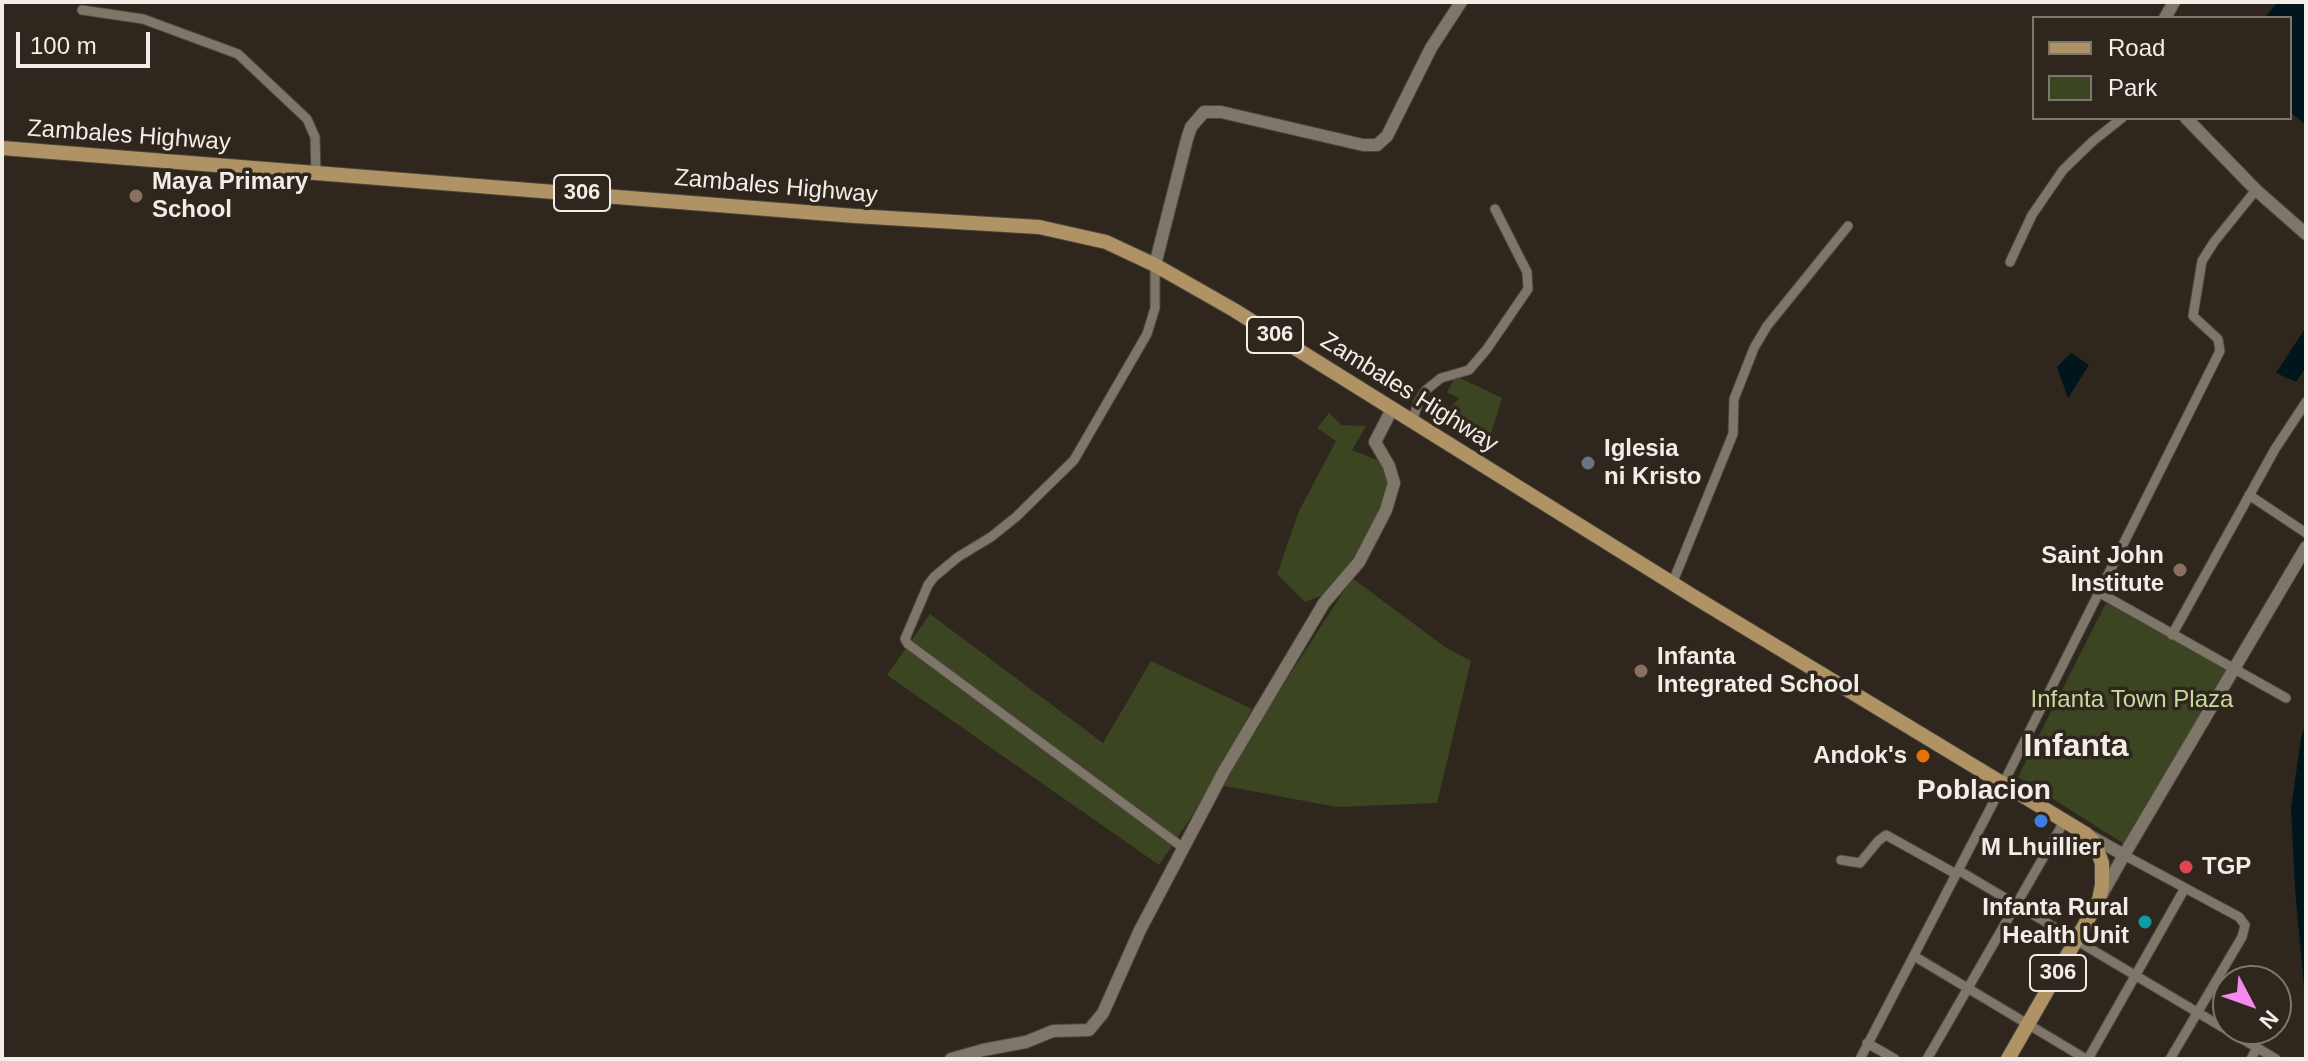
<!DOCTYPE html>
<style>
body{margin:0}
#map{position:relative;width:2308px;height:1061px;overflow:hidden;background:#2f271d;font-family:Arial,sans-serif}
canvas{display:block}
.frame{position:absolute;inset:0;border:4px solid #f2ede6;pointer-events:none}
.legend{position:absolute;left:2032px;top:16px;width:260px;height:104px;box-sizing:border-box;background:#2f271d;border:2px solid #7d766d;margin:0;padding:10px 14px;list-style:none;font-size:24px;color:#f2ede6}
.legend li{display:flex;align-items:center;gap:16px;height:40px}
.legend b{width:40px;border:2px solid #7d766d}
.north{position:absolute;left:2212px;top:965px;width:80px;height:80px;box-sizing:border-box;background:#2f271d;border:2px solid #7d766d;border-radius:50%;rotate:131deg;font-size:22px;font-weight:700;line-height:32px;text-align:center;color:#f2ede6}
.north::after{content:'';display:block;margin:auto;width:28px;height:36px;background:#f489ef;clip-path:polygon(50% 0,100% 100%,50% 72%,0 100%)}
.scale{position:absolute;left:16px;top:32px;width:134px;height:36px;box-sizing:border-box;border:4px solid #f2ede6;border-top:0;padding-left:10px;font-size:24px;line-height:28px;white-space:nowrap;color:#f2ede6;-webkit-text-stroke:6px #2f271d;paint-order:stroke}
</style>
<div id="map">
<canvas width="2308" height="1061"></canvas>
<div class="frame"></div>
<ul class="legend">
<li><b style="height:10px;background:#b09365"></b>Road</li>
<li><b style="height:22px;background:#3b4522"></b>Park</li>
</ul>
<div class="north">N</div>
<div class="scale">100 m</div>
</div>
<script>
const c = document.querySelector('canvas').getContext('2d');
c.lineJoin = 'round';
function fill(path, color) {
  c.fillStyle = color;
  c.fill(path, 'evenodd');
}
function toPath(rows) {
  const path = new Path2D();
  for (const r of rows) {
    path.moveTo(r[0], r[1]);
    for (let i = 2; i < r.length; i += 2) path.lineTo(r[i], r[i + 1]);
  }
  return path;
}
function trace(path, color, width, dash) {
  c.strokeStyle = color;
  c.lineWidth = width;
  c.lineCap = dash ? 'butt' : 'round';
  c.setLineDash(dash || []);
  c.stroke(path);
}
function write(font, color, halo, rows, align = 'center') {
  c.font = font + ' Arial,sans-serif';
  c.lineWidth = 7;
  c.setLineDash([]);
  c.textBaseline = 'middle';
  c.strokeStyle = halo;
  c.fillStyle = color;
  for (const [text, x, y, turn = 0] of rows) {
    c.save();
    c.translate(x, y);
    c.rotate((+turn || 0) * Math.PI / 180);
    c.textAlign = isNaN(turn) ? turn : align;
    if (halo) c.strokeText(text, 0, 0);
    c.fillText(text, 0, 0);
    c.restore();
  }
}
fill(toPath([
 [1456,376,1502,398,1487,446,1482,446,1442,417,1459,398,1447,392],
 [1329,413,1342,425,1366,426,1352,450,1382,462,1388,484,1385,497,1353,561,1325,594,1305,602,1277,574,1299,511,1336,441,1317,428],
 [1352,578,1445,647,1471,661,1437,803,1337,807,1219,785],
 [2106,603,2227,668,2126,845,2018,777],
 [930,614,1103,743,1151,661,1252,709,1197,808,1159,865,887,675]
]), '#3b4522');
fill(toPath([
 [2278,2,2306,2,2306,125,2290,112,2290,18,2264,18],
 [2306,327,2306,367,2296,382,2276,373],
 [2071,353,2089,365,2068,398,2057,367],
 [2306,722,2306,1009,2295,888,2291,809,2301,738]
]), '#00151c');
const street = toPath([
 [82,10,143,19,238,54,307,119,315,137,316,173],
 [2010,262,2032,215,2063,170,2093,141,2122,118],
 [1155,265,1155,308,1147,334,1074,460,1016,517,991,537,958,557,934,577,928,585,905,639,908,644,1182,847],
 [1412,422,1418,403,1426,390,1441,378,1469,370,1487,349,1528,289,1527,272,1495,209],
 [2249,495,2306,533],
 [1672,584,1733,434,1734,399,1754,348,1767,326,1848,226],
 [2100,593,2286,698],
 [2172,635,2275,449,2306,402],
 [2124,855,2239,917,2245,925,2242,937,2170,1059],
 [1841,860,1860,863,1878,841,1886,835,1956,874],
 [1958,870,2276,1059],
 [1914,956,2086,1059],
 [1867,1043,1895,1059],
 [1860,1059,2003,784,2220,351,2218,339,2193,316,2202,261,2214,242,2256,190],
 [1927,1059,2065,820],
 [2088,1059,2185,888],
 [2251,1059,2257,1048]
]);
const secondary = toPath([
 [2165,18,2174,2],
 [2186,118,2256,190,2306,234],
 [1155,265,1187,139,1191,127,1204,112,1221,112,1363,145,1377,145,1387,136,1431,48,1461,2],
 [2090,836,2124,855,2306,547],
 [2102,894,2124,855],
 [951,1059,983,1050,1026,1042,1053,1031,1089,1030,1103,1013,1140,930,1224,771,1324,603,1359,562,1386,510,1394,483,1389,466,1375,442,1392,409]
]);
const primary = toPath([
 [2,148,855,216,1039,227,1106,242,1155,265,1234,310,1696,598,2086,834,2095,844,2102,863,2102,885,2099,900,2008,1059]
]);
trace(street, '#4c453d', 11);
trace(secondary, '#4c453d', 14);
trace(primary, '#4c453d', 16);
trace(street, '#7f766a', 9);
trace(secondary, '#7f766a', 12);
trace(primary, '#b09365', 14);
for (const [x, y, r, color] of [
 [136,196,8,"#8d6e63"],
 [1588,463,8,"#6b7280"],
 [2180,570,8,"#8d6e63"],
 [1641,671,8,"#8d6e63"],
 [1923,756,8,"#e8710a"],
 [2041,821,8,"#3f7fe0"],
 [2186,867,8,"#e0444e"],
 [2145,922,8,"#0f9aa8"]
]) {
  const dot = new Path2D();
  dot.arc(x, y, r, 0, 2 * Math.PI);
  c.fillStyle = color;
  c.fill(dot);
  trace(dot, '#2f271d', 3);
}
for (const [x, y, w] of [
 [582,193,56],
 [1275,335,56],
 [2058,973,56]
]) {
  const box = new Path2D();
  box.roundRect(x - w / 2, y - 18, w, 36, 6);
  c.fillStyle = '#2f271d';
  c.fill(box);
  trace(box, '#f2ede6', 2);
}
write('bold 22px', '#f2ede6', null, [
 ["306",582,193],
 ["306",1275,335],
 ["306",2058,973]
]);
write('24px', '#f2ede6', '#2f271d', [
 ["Zambales Highway",129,136,4],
 ["Zambales Highway",776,187,5],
 ["Zambales Highway",1409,393,32]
]);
write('bold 24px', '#f2ede6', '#2f271d', [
 ["Maya Primary",152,182],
 ["School",152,210],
 ["Iglesia",1604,449],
 ["ni Kristo",1604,477],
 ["Saint John",2164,556,"right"],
 ["Institute",2164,584,"right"],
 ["Infanta",1657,657],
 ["Integrated School",1657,685],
 ["Andok's",1907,756,"right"],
 ["M Lhuillier",2041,848,"center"],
 ["TGP",2202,867],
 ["Infanta Rural",2129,908,"right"],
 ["Health Unit",2129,936,"right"]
], 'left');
write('24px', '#c7db9a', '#2f271d', [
 ["Infanta Town Plaza",2132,700]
]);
write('bold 28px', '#f2ede6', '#2f271d', [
 ["Poblacion",1984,791]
]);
write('bold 32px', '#f2ede6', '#2f271d', [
 ["Infanta",2076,747]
]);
</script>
